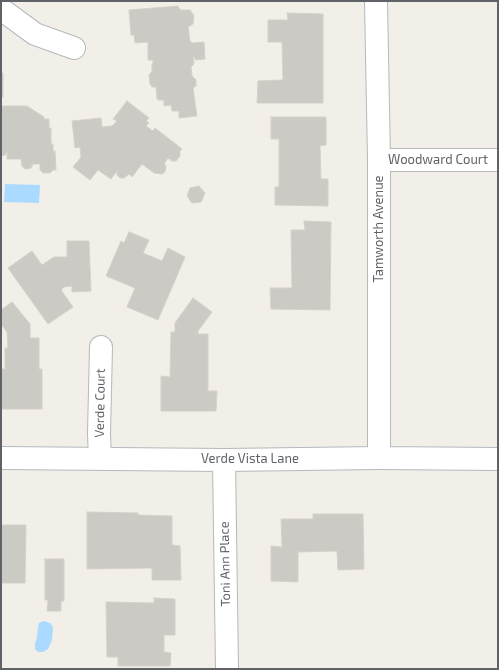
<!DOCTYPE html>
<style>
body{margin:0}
#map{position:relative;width:499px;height:670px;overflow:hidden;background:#f1efe8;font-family:"Exo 2",sans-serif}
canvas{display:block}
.frame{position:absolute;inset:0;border:2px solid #5f6368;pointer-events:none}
</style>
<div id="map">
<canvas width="499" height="670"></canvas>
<div class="frame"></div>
</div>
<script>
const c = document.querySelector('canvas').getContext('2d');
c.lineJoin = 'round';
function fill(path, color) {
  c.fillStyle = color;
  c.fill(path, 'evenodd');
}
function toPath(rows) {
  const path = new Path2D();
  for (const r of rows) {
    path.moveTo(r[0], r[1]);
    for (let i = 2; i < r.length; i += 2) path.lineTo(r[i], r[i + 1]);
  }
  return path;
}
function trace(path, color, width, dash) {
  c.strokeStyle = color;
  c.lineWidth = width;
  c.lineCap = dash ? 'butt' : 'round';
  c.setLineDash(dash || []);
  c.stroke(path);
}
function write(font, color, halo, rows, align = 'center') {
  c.font = font + ' "Exo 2",sans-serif';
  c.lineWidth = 3;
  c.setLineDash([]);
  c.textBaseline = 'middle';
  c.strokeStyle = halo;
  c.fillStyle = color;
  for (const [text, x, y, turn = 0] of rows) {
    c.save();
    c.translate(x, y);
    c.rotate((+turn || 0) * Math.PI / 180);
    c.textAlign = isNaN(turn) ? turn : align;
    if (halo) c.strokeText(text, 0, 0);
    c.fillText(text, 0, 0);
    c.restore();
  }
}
fill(toPath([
 [5,184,40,185,39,203,4,202],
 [44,621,50,623,53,627,52,640,48,649,43,652,38,652,35,649,35,644,37,637,38,628,39,623]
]), '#aadaff');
const building = toPath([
 [178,6,180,10,190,10,194,16,193,24,188,27,190,41,192,43,204,42,205,59,195,60,195,57,193,57,194,64,191,67,192,76,196,80,196,86,193,88,197,116,179,118,179,111,172,111,171,105,164,106,164,100,159,100,157,99,156,87,152,87,150,84,149,75,152,71,152,64,153,63,153,60,148,60,148,42,135,43,134,35,131,35,129,10,178,6],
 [287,13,323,14,323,103,257,103,258,81,283,80,282,42,268,42,268,20,288,20,287,13],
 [1,73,3,73,3,97,1,97,1,73],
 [127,101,149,118,146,121,149,123,146,126,153,131,155,128,182,149,180,151,180,156,176,161,172,161,168,158,164,164,166,166,165,172,162,174,154,173,142,164,132,177,129,174,124,178,120,178,117,175,117,171,111,179,98,170,90,180,73,167,81,157,80,147,75,148,72,121,101,118,102,127,112,126,117,121,113,119,127,101],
 [1,106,27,106,44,117,44,119,49,119,49,128,51,128,51,144,53,144,53,151,55,151,56,170,53,170,50,173,43,173,40,170,40,164,33,164,31,168,25,169,22,166,21,159,7,159,7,152,5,155,1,156,1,106],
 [271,117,326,117,326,145,320,146,321,179,328,179,328,206,275,205,275,187,279,187,279,139,271,139,271,117],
 [199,186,205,193,201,202,192,203,187,196,190,188,199,186],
 [304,221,331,222,330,310,271,309,270,288,292,288,291,230,305,230,304,221],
 [129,232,149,240,143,253,162,261,168,248,185,257,158,320,127,307,135,288,106,276,121,241,124,243,129,232],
 [67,241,89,241,91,291,72,292,72,286,64,287,61,290,73,307,48,324,8,268,32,251,42,265,54,257,67,257,67,241],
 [193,298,212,312,198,331,198,334,208,334,208,391,217,391,216,411,161,411,161,376,170,377,171,332,175,332,175,323,193,298],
 [12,302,30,324,30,338,39,338,39,369,42,369,42,409,1,409,1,369,5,369,5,348,8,348,7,332,1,324,1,310,12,302],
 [87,512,138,513,138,515,172,516,172,545,180,546,181,580,152,580,152,568,87,569,87,512],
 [313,514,363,514,364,569,338,570,337,551,298,552,298,582,271,581,271,546,282,547,281,519,313,519,313,514],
 [1,525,26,525,25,583,1,583,1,525],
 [45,559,64,559,64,601,61,601,61,611,47,611,48,600,45,600,45,559],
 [154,598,175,599,175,635,164,635,164,652,171,653,170,666,118,666,118,657,107,657,106,602,154,603,154,598]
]);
fill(building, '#cccac5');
trace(building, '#d6d1c6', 1);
const street = toPath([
 [376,1,379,160,379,458],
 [1,9,35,34,74,48],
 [379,160,498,160],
 [1,458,224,460,379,458,498,459],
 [100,459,99,434,101,347],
 [224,460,227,669]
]);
trace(street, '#b5b8bc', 24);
trace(street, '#fff', 22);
write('13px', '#5f6368', '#fff', [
 ["Woodward Court",438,160],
 ["Tamworth Avenue",379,229,-90],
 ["Verde Court",100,403,-89],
 ["Verde Vista Lane",250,459],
 ["Toni Ann Place",225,564,-91]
]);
</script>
